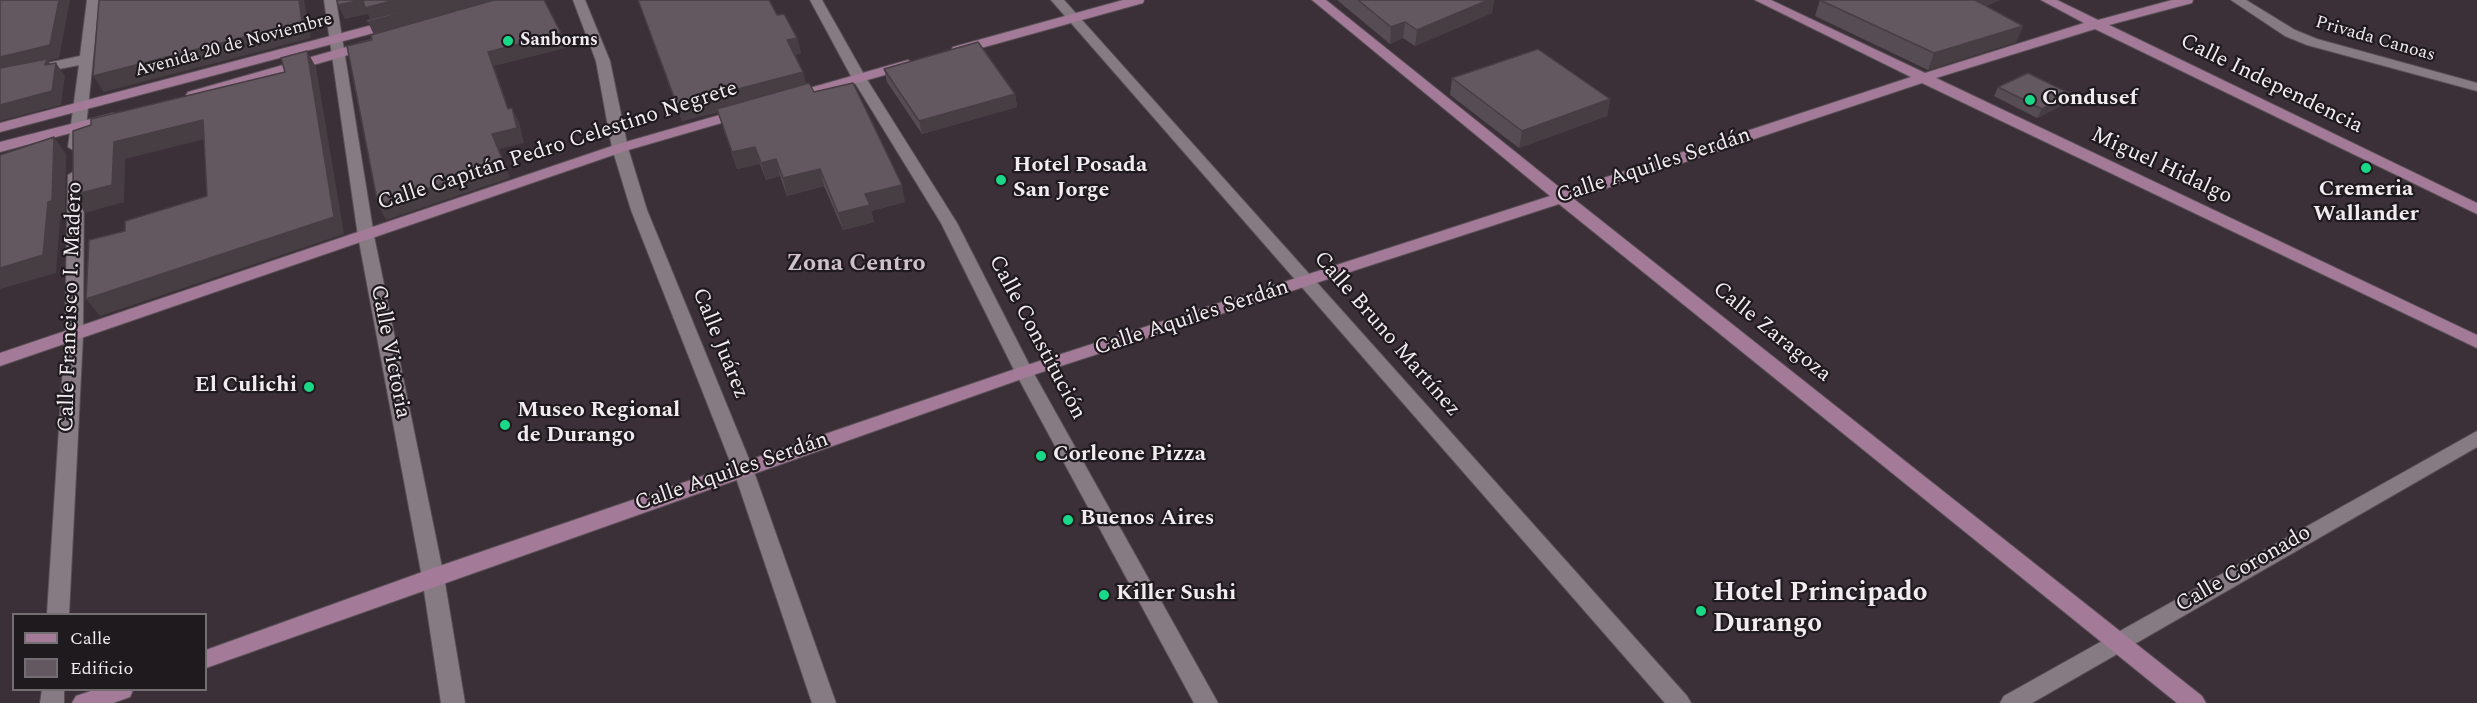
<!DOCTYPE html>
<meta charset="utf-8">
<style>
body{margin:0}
#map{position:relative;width:2477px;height:703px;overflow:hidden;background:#3b3038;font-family:Spectral,serif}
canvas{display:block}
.legend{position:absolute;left:12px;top:613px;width:195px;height:78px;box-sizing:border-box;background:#1f1a1d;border:2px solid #736e71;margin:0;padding:8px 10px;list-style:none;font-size:18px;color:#f2ebf0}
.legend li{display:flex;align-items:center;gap:12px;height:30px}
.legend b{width:30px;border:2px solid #736e71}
</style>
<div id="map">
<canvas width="2477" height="703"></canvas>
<ul class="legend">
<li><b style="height:8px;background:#a37a98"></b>Calle</li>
<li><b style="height:16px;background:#645860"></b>Edificio</li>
</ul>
</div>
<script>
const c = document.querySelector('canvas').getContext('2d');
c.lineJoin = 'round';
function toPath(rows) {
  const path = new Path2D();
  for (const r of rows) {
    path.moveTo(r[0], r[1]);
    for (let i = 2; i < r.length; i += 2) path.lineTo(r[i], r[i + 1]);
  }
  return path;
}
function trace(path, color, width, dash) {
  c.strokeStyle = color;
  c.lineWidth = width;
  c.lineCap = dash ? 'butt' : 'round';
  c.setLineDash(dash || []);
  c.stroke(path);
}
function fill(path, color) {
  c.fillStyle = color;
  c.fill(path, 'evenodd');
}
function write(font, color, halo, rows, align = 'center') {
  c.font = font + ' Spectral,serif';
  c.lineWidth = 4.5;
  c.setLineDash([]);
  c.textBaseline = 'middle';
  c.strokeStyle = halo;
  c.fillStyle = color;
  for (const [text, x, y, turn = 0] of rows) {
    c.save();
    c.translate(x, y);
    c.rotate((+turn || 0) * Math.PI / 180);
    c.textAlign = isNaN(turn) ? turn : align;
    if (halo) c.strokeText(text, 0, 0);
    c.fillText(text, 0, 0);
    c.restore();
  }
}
const street = toPath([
 [87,0,99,0,84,147,76,152,68,147,79,65,0,81,0,73,80,56,87,0],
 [324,0,336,0,374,236,444,577,465,703,441,703,422,577,358,236,324,0],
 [573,0,585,0,610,61,628,148,647,210,753,469,836,703,812,703,733,469,631,210,612,148,596,61,573,0],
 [810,0,822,0,866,78,957,223,1033,372,1218,703,1194,703,1015,372,941,223,852,78,810,0],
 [1051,0,1064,0,1687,696,1691,703,1665,703,1051,0],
 [2231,0,2246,0,2295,30,2317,39,2477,83,2477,91,2307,45,2285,36,2231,0],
 [76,170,84,175,83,335,69,614,47,614,65,335,68,175,76,170],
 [2477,431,2477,447,2032,703,2000,703,2004,696,2477,431],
 [42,690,64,690,64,703,40,703,42,690]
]);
const secondary = toPath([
 [1123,0,1144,0,1143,3,963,53,958,54,951,50,953,47,1123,0],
 [1312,0,1326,0,1564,191,1911,77,1755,0,1771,0,1925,73,2084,23,2041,0,2057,0,2098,20,2172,0,2193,0,2192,3,2109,25,2477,203,2477,214,2095,29,1936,78,2477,335,2477,348,1922,83,1574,199,2202,696,2206,703,2177,703,1559,204,1030,376,206,668,206,650,425,571,1018,368,1550,196,1312,0],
 [395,19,402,23,400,26,0,132,0,123,395,19],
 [371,40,378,44,376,47,198,98,193,99,186,95,188,92,371,40],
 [908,60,915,64,913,67,790,102,783,98,785,95,908,60],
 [744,108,749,109,751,112,749,115,625,151,0,366,0,353,615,145,744,108],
 [114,113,121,117,119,120,0,152,0,142,114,113],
 [94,690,133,690,130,697,113,703,72,703,76,696,94,690]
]);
trace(street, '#584f55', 2);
trace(secondary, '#584f55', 2);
fill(street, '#877b83');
fill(secondary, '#a37a98');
fill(toPath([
 [638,0,777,15,797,38,801,53,795,55,803,72,806,84,905,202,871,211,874,222,843,230,824,186,787,196,780,176,766,180,760,164,737,169,718,112,682,121],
 [1337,0,1494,0,1492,13,1415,46,1403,38,1390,44],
 [1820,0,2000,0,1986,6,2023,26,2016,42,1928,70,1815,16],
 [884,69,1015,94,1017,107,922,134,887,82],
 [1452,78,1610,99,1607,116,1519,148,1450,95],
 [1998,87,2067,103,2037,118,1994,96]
]), '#564c53');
fill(toPath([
 [59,0,70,0,59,58,48,61,55,70,56,63,65,76,61,105,0,121,0,105,45,65,0,72,0,57],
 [299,0,304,0,311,38,104,92,93,76],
 [361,0,503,0,375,37,368,22,371,22,368,14,345,19,338,5],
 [1488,0,1494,0,1492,13,1415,46,1417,30],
 [1970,0,2000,0,1964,14],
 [1405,22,1403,38,1390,44,1391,27],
 [2023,26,2016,42,1928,70,1934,53],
 [561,33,566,48,494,66,514,123,508,109,488,52],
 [797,38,801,53,791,56,787,40],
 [307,51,316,67,344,234,100,316,86,299,334,217],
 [803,72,807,88,682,121,677,105],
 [1015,94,1017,107,922,134,919,121],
 [2071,94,2067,103,2037,118,2042,109],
 [1610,99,1607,116,1519,148,1522,131],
 [512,108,519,122,524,143,499,149,510,178,386,220,378,205,492,134],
 [203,120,213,137,125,159,124,202,85,213,73,195,114,142],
 [54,137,66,154,65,218,60,219,56,273,0,289,0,268,48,202],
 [755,147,760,164,737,169,732,152],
 [776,159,780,176,766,180,761,163],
 [820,169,824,186,787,196,783,178],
 [902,185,905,202,871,211,874,222,843,230,838,213,865,194]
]), '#463e43');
const building = toPath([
 [0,0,59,0,50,45,0,57,0,0],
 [99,0,299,0,302,22,93,76,99,0],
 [337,0,361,0,338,5,337,0],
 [363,0,395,0,365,8,363,0],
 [445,0,448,0,368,22,367,20,445,0],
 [494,0,544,0,561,33,488,52,508,109,512,108,517,128,492,134,504,163,378,205,347,46,372,40,371,35,494,0],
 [638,0,769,0,777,15,784,14,797,38,787,40,803,72,677,105,638,0],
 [1358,0,1488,0,1417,30,1405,22,1391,27,1358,0],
 [1820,0,1975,0,2023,26,1934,53,1820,0],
 [978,42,1015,94,919,121,884,69,978,42],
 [1538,49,1610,99,1522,131,1452,78,1538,49],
 [307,51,334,217,86,299,89,240,125,231,125,221,207,196,203,120,114,142,112,185,73,195,73,131,91,125,91,119,285,72,281,58,307,51],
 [47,59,45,65,56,63,52,91,0,105,0,68,47,59],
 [2028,73,2071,94,2042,109,1998,87,2028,73],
 [809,83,814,92,853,83,902,185,865,194,870,205,838,213,820,169,783,178,776,159,761,163,755,147,732,152,717,109,809,83],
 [54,137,52,201,48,202,43,255,0,268,0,155,54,137]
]);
fill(building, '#645860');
trace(building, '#463e43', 1.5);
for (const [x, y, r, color] of [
 [508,41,6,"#19d989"],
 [2030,100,6,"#19d989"],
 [2366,168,6,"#19d989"],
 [1001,180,6,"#19d989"],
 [309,387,6,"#19d989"],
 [505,425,6,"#19d989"],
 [1041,456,6,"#19d989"],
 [1068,520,6,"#19d989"],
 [1104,595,6,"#19d989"],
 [1701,611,6,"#19d989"]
]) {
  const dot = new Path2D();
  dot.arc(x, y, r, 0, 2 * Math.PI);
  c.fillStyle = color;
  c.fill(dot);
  trace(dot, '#1f1a1d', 2);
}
write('18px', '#f2ebf0', '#1f1a1d', [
 ["Privada Canoas",2375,40,16],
 ["Avenida 20 de Noviembre",234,46,-15]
]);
write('bold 18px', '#f2ebf0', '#1f1a1d', [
 ["Sanborns",520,41]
], 'left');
write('22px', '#f2ebf0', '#1f1a1d', [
 ["Calle Independencia",2271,85,26],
 ["Calle Capitán Pedro Celestino Negrete",558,147,-18],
 ["Calle Aquiles Serdán",1654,167,-18],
 ["Miguel Hidalgo",2161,167,25],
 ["Calle Francisco I. Madero",72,307,-88],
 ["Calle Aquiles Serdán",1192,319,-18],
 ["Calle Zaragoza",1771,333,39],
 ["Calle Bruno Martínez",1386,335,49],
 ["Calle Constitución",1036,338,62],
 ["Calle Juárez",719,344,68],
 ["Calle Victoria",389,352,79],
 ["Calle Aquiles Serdán",732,473,-19],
 ["Calle Coronado",2244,570,-30]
]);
write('bold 22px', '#f2ebf0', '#1f1a1d', [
 ["Condusef",2042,100],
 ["Hotel Posada",1013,167],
 ["San Jorge",1013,192],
 ["Cremeria",2366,191,"center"],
 ["Wallander",2366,216,"center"],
 ["El Culichi",297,387,"right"],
 ["Museo Regional",517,412],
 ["de Durango",517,437],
 ["Corleone Pizza",1053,456],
 ["Buenos Aires",1080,520],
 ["Killer Sushi",1116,595]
], 'left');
write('bold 24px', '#cfc1ca', '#1f1a1d', [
 ["Zona Centro",856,265]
]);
write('bold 27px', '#f2ebf0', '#1f1a1d', [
 ["Hotel Principado",1713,595],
 ["Durango",1713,626]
], 'left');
</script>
